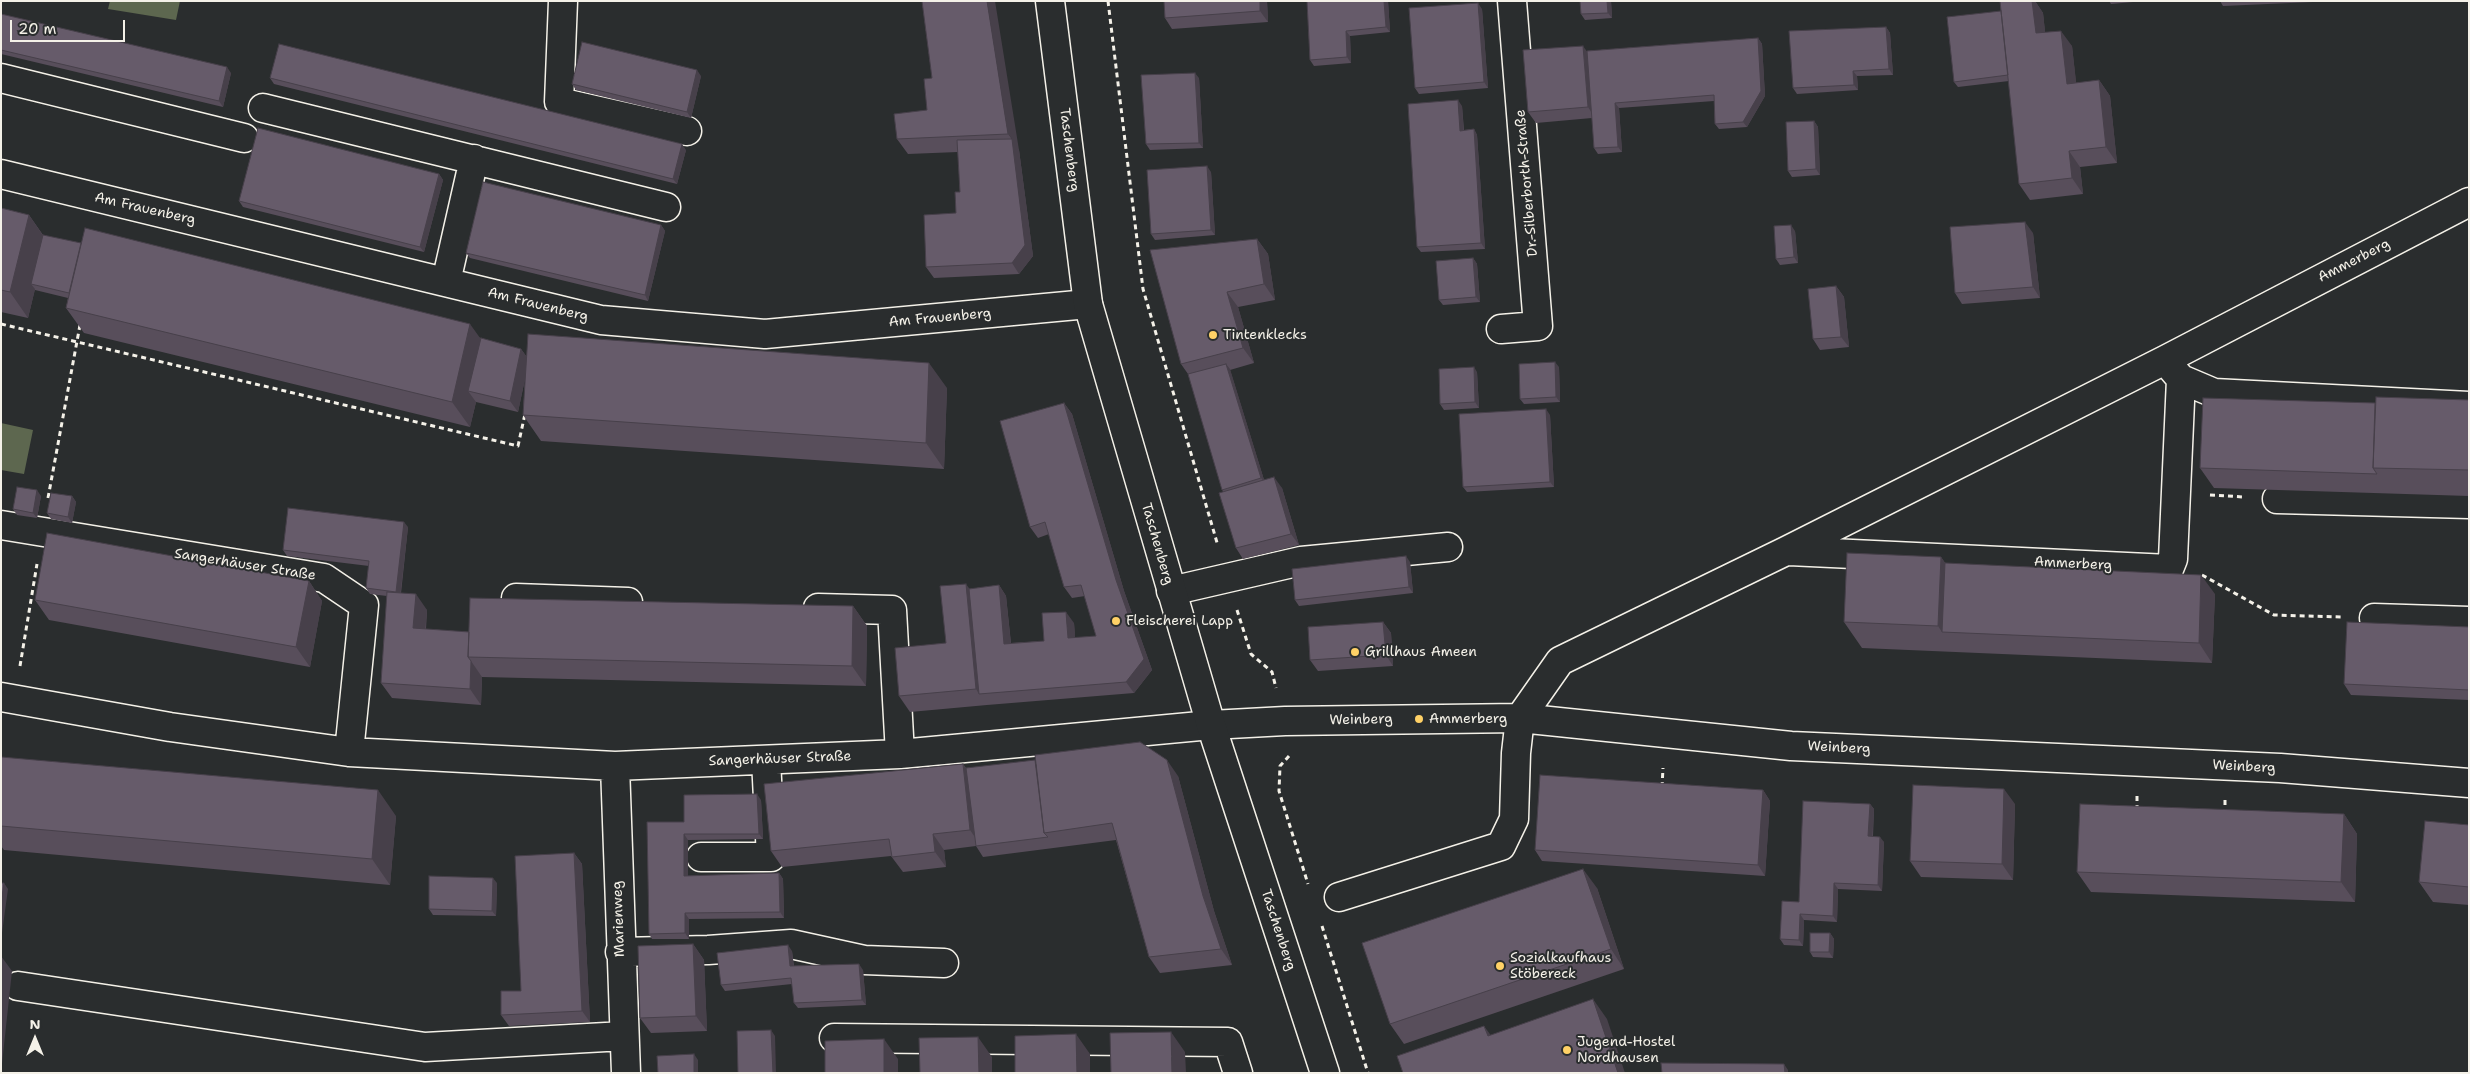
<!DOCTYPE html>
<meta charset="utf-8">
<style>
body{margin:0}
#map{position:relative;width:2470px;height:1074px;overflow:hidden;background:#2a2d2e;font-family:"Shantell Sans",sans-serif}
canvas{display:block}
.frame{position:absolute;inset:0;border:2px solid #f4f1e8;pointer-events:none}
.north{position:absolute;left:10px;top:1014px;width:50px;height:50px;-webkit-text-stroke:4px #2a2d2e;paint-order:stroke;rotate:0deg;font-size:14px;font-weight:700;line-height:20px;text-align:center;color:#f4f1e8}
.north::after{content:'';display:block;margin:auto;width:18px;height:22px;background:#f4f1e8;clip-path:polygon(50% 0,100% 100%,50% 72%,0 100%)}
.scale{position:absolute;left:10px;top:20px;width:115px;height:22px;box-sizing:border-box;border:2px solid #f4f1e8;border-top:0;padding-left:6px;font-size:15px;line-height:18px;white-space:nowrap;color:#f4f1e8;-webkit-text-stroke:4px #2a2d2e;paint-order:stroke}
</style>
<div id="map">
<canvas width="2470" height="1074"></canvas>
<div class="frame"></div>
<div class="north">N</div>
<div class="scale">20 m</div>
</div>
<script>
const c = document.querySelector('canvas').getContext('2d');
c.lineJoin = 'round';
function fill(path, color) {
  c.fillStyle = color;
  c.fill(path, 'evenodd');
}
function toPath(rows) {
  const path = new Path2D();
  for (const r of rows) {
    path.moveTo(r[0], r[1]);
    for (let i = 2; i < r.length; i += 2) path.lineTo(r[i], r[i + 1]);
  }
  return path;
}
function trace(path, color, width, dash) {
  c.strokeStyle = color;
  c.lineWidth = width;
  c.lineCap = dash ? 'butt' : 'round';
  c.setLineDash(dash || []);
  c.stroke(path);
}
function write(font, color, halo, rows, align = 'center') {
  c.font = font + ' "Shantell Sans",sans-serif';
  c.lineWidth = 4;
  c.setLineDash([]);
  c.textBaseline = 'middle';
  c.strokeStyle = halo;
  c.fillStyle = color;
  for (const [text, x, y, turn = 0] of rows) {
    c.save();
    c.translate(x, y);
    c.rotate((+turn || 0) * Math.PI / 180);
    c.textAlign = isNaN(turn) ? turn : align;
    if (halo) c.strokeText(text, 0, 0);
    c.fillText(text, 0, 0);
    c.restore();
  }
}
fill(toPath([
 [110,1,180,1,176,20,108,9],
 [1,423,33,430,24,474,1,470]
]), '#5d674f');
const minor = toPath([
 [563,1,559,102,687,131],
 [1,78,244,138],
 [263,108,666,207],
 [1,174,601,320,765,334,1088,304],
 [446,282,474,159],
 [1501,329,1538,326,1512,1],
 [2170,366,2181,379,2214,393,2469,406],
 [2277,499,2469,504],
 [1,525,324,578,364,605,349,752],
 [1789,551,2169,569,2173,559,2181,379],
 [1171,591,1301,561,1448,547],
 [516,598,628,602],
 [818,608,892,610,900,754],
 [2374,618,2469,621],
 [1,697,170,727,349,752,615,766,900,754,1211,725,1285,721,1520,718,1791,746,2280,768,2469,783],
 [615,766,626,1073],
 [701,857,771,857,766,760],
 [1339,897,1501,846,1514,819,1516,753,1520,718,1560,661,1786,551,2165,360,2469,202],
 [620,952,708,950,791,944,864,960,944,963],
 [18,986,425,1047,624,1036],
 [834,1038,1228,1042,1238,1073]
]);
const major = toPath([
 [1050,1,1088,304,1211,725,1325,1073]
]);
trace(minor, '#f4f1e8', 31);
trace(major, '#f4f1e8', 31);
trace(toPath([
 [1108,1,1143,289,1218,546],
 [1,324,518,446,525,414],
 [2210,495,2244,497],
 [48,498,80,325],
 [2202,575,2274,615,2341,617],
 [1237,610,1251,654,1272,672,1276,688],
 [20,666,37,564],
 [1289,756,1280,766,1279,791,1308,884],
 [1662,787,1663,768],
 [2137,796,2137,810],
 [2225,800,2225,813],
 [1322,926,1368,1073]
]), '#f4f1e8', 3, [5, 4]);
trace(minor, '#2a2d2e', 28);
trace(major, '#2a2d2e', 28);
fill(toPath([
 [922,1,1019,150,1033,256,1019,274,934,278,926,267,956,213,960,192,958,152,908,154,897,139,927,110,932,78],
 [1164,1,1267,1,1268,22,1172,29,1165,18],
 [1307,1,1388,1,1390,32,1350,36,1351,63,1314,66,1310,60],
 [1580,1,1611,1,1612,18,1585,20,1581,14],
 [2000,1,2035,1,2043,13,2045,32,2072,46,2076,83,2099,80,2110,96,2117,163,2080,167,2083,194,2030,200,2019,184,2009,81,1958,87,1954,82,2001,11],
 [2109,1,2144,1,2111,4],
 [2220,1,2313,1,2313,2,2223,6],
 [2345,1,2373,1,2346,2],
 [1482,9,1488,88,1419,94,1415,88],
 [1,14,231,73,223,107,1,54],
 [1886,27,1890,33,1893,75,1857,76,1858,90,1797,94,1793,88],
 [1758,38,1762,44,1765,96,1747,127,1719,129,1715,124,1714,101,1619,108,1622,152,1598,154,1594,148,1592,118,1536,123,1528,112,1587,51],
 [701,76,691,118,576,90,572,84],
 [270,78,686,150,677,184,274,84],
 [1199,78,1203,148,1150,150,1146,144],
 [1462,106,1464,130,1474,129,1477,135,1485,249,1421,252,1417,247],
 [1814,121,1818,127,1820,175,1792,177,1788,171],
 [1211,172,1215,235,1155,240,1151,234],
 [439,174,443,180,424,252,243,207,239,201],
 [1,208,29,215,43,235,481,338,521,349,526,356,947,388,944,469,541,441,523,415,525,379,518,412,476,402,470,427,84,333,66,308,68,298,35,290,35,289,28,318,1,312],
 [661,225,665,231,648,301,470,258,466,253],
 [1795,231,1798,263,1780,265,1776,259],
 [2033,233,2040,298,1962,304,1955,293],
 [1257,239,1268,254,1275,300,1238,307,1254,363,1230,370,1264,480,1282,488,1299,545,1243,559,1236,548,1223,492,1188,374,1181,364],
 [1473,258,1477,264,1480,302,1443,305,1439,300],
 [1836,286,1844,297,1849,347,1820,350,1813,339],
 [1559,367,1560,402,1524,404,1520,399],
 [1477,372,1479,408,1444,410,1440,404],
 [2469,400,2469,496,2214,488,2200,468,2375,403],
 [1064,403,1072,414,1124,591,1152,670,1134,693,987,705,910,712,899,696,946,643,969,589,999,585,1006,596,1011,643,1044,641,1074,623,1075,638,1096,636,1085,596,1072,598,1064,587,1049,534,1038,538,1030,527],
 [1550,415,1554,487,1467,492,1463,487],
 [41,496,37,518,17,515,13,509],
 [72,496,76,502,72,523,51,519,47,513],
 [408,527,401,593,427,610,426,629,469,632,853,606,867,626,866,686,482,677,481,705,392,698,381,683,387,596,370,594,366,588,369,566,287,556,283,550],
 [1941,557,1945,563,2215,594,2212,663,1862,648,1844,622],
 [1410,562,1413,593,1299,606,1295,600],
 [309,581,322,601,310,667,49,620,35,600],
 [1383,622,1391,633,1393,666,1318,671,1310,660],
 [2469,627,2469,700,2351,695,2344,684],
 [1,757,396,816,390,885,4,850,1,846],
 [963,764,966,768,1178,776,1214,911,1232,965,1160,973,1149,957,1116,840,983,857,976,846,944,850,946,867,903,872,891,856,782,867,771,851],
 [1763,790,1770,801,1765,876,1542,861,1535,850],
 [761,800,763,839,688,840,688,876,779,873,783,879,784,918,689,919,689,939,652,939,649,934,684,822],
 [1870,804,1874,809,1873,836,1884,842,1882,891,1838,889,1837,922,1804,920,1803,946,1784,945,1780,939,1799,902],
 [2015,804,2013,880,1921,877,1910,861],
 [2344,814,2357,834,2355,902,2091,892,2077,872],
 [2469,825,2469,905,2433,902,2419,882],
 [574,853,582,864,590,1022,509,1026,501,1015,521,991],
 [497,883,496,916,433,915,429,909],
 [1597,888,1624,969,1404,1044,1390,1024],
 [1830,933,1834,939,1833,958,1813,957,1810,952],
 [693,944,704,960,707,1031,651,1033,640,1018],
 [792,951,794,966,863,970,866,1005,798,1008,794,1003,792,984,725,991,721,985]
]), '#584e5b');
fill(toPath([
 [987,1,995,1,1019,150,1033,256,1019,274,1012,263,1012,139,1008,134],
 [1260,1,1267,1,1268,22,1260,11],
 [1384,1,1388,1,1390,32,1386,27],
 [1607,1,1611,1,1612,18,1608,13],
 [2032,1,2035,1,2043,13,2047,49,2036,33],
 [1478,3,1482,9,1488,88,1484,82],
 [1886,27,1890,33,1893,75,1889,69],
 [1346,31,1350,36,1351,63,1347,57],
 [2061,31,2072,46,2078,99,2067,84],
 [1758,38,1762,44,1765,96,1747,127,1743,122],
 [1583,46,1591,57,1595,118,1588,107],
 [227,67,231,73,223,107,219,101],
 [697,70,701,76,691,118,687,112],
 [1853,71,1857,76,1858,90,1854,85],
 [1195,73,1199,78,1203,148,1199,143],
 [2099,80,2110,96,2117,163,2106,147],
 [1458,100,1462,106,1464,136,1460,131],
 [1615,103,1619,108,1622,152,1618,147],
 [1814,121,1818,127,1820,175,1816,169],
 [1474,129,1477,135,1485,249,1481,243],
 [682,144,686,150,677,184,673,179],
 [2069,151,2080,167,2083,194,2072,178],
 [1207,166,1211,172,1215,235,1211,230],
 [439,174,443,180,424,252,420,247],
 [29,215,46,240,31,284,35,289,28,318,10,292],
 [2025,222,2033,233,2040,298,2033,287],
 [661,225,665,231,648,301,645,295],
 [1791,225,1795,231,1798,263,1794,257],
 [1257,239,1268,254,1275,300,1264,284],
 [1473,258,1477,264,1480,302,1476,297],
 [1836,286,1844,297,1849,347,1841,337],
 [1227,292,1238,307,1254,363,1243,348],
 [470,324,488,349,468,391,476,402,470,427,452,402],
 [521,349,529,360,518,412,510,401],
 [1555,362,1559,367,1560,402,1556,397],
 [929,363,947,388,944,469,926,443],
 [1226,364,1230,369,1265,483,1261,478],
 [1474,367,1477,372,1479,408,1475,402],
 [1064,403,1072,414,1124,591,1152,670,1134,693,1126,682,1116,580],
 [1546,409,1550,415,1554,487,1550,482],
 [1274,477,1282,488,1299,545,1291,534],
 [37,490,41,496,37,518,33,513],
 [72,496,76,502,72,523,68,517],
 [404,522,408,527,400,598,396,592],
 [1406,556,1410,562,1413,593,1409,587],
 [1941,557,1959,583,1942,632,1938,626],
 [2201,575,2215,594,2212,663,2199,643],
 [309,581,322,601,310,667,296,647],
 [966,584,977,599,979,694,976,689],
 [999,585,1006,596,1012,655,1004,644],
 [416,594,427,610,424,644,413,628],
 [853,606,867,626,866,686,852,666],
 [1066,612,1074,623,1076,649,1068,638],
 [1383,622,1391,633,1393,666,1386,655],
 [471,661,482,677,481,705,470,689],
 [1167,760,1178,776,1214,911,1232,965,1221,949,1203,896],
 [963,764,974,779,981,846,970,830],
 [2004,789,2015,804,2013,880,2002,864],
 [378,790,396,816,390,885,372,859],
 [1763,790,1770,801,1765,876,1758,865],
 [757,794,761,800,763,839,759,834],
 [1870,804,1874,809,1872,842,1868,836],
 [2344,814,2357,834,2355,902,2341,882],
 [684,834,688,840,688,881,684,876],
 [933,834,944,850,946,867,935,852],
 [1880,837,1884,842,1882,891,1878,885],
 [574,853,582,864,590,1022,582,1011],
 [1583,869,1597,888,1624,969,1611,949],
 [779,873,783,879,784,918,780,912],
 [493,878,497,883,496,916,492,911],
 [4,883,8,889,2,933,1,904],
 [1834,883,1838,889,1837,922,1833,916],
 [685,913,689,919,689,939,685,933],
 [1800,914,1804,920,1803,946,1799,940],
 [1830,933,1834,939,1833,958,1829,952],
 [693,944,704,960,707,1031,696,1016],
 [788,945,792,951,794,972,790,966],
 [1,956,12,971,1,1073],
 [859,964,863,970,866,1005,862,1000],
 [1593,999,1607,1019,1625,1073,1618,1073],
 [1484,1026,1498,1045,1488,1036],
 [771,1030,775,1036,776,1073,773,1073],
 [1171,1032,1185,1052,1186,1073,1172,1073],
 [1076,1034,1090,1054,1090,1073,1077,1073],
 [978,1037,992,1057,992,1073,979,1073],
 [884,1039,898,1059,898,1073,884,1073],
 [694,1054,698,1060,698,1073,694,1073],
 [1784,1064,1788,1070,1788,1073,1785,1073]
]), '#47404a');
const building = toPath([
 [922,1,987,1,1008,134,897,139,894,114,927,110,924,79,932,78,922,1],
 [1164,1,1260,1,1260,11,1165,18,1164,1],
 [1307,1,1384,1,1386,27,1346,31,1347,57,1310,60,1307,1],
 [1580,1,1607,1,1608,13,1581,14,1580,1],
 [2000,1,2032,1,2036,33,2061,31,2067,84,2099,80,2106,147,2069,151,2072,178,2019,184,2000,1],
 [1478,3,1484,82,1415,88,1409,8,1478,3],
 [2001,11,2008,75,1954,82,1947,17,2001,11],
 [1,14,227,67,219,101,1,50,1,14],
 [1886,27,1889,69,1853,71,1854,85,1793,88,1789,31,1886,27],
 [1758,38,1761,91,1743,122,1715,124,1714,95,1615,103,1618,147,1594,148,1587,51,1758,38],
 [582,42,697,70,687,112,572,84,582,42],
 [279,44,682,144,673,179,270,78,279,44],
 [1583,46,1588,107,1528,112,1523,50,1583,46],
 [1195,73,1199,143,1146,144,1141,75,1195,73],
 [1458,100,1460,131,1474,129,1481,243,1417,247,1408,104,1458,100],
 [1814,121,1816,169,1788,171,1786,122,1814,121],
 [258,128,439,174,420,247,239,201,258,128],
 [1012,139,1025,245,1012,263,926,267,924,215,956,213,955,192,960,192,957,140,1012,139],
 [1207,166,1211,230,1151,234,1147,170,1207,166],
 [483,182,661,225,645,295,466,253,483,182],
 [1,208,29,215,10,292,1,290,1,208],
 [2025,222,2033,287,1955,293,1950,227,2025,222],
 [1791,225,1794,257,1776,259,1774,226,1791,225],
 [85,228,470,324,452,402,66,308,85,228],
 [43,235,81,243,69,293,31,284,43,235],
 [1257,239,1264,284,1227,292,1243,348,1181,364,1150,250,1257,239],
 [1473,258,1476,297,1439,300,1436,261,1473,258],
 [1836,286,1841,337,1813,339,1808,289,1836,286],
 [528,334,929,363,926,443,523,415,528,334],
 [481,338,521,349,510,401,468,391,481,338],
 [1555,362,1556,397,1520,399,1519,364,1555,362],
 [1226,364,1261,478,1222,490,1188,374,1226,364],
 [1474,367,1475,402,1440,404,1439,369,1474,367],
 [2376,397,2469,400,2469,470,2373,468,2376,397],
 [2203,398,2375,403,2373,468,2377,474,2200,468,2203,398],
 [1064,403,1116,580,1144,659,1126,682,979,694,969,589,999,585,1004,644,1044,641,1042,613,1066,612,1068,638,1096,636,1081,585,1064,587,1045,522,1030,527,1000,421,1064,403],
 [1546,409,1550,482,1463,487,1459,414,1546,409],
 [1274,477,1291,534,1236,548,1219,493,1274,477],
 [17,487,37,490,33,513,13,509,17,487],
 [51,493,72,496,68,517,47,513,51,493],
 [288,508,404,522,396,592,366,588,369,561,283,550,288,508],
 [47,533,309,581,296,647,35,600,47,533],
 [1847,553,1941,557,1938,626,1844,622,1847,553],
 [1406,556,1409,587,1295,600,1292,569,1406,556],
 [1945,563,2201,575,2199,643,1942,632,1945,563],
 [966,584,976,689,899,696,895,648,946,643,940,586,966,584],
 [387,592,416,594,413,628,469,632,468,657,471,661,470,689,381,683,387,592],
 [470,598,853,606,852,666,468,657,470,598],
 [1383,622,1386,655,1310,660,1308,627,1383,622],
 [2347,622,2469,627,2469,690,2344,684,2347,622],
 [1140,742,1167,760,1203,896,1221,949,1149,957,1112,823,1044,833,1035,755,1140,742],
 [1,757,378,790,372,859,1,826,1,757],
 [1035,760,1044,833,1048,837,976,846,966,768,1035,760],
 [963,764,970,830,933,834,935,852,892,857,889,839,771,851,764,784,963,764],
 [1540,775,1763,790,1758,865,1535,850,1540,775],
 [1913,785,2004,789,2002,864,1910,861,1913,785],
 [757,794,759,834,684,834,684,876,779,873,780,912,685,913,685,933,649,934,647,822,684,822,684,795,757,794],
 [1803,801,1870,804,1868,836,1880,837,1878,885,1834,883,1833,916,1800,914,1799,940,1780,939,1782,901,1799,902,1803,801],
 [2080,804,2344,814,2341,882,2077,872,2080,804],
 [2425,821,2469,825,2469,887,2419,882,2425,821],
 [574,853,582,1011,501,1015,501,991,521,991,515,856,574,853],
 [1583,869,1611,949,1390,1024,1362,943,1583,869],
 [429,876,493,878,492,911,429,909,429,876],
 [1,883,4,883,1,904,1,883],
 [1810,933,1830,933,1829,952,1810,952,1810,933],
 [693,944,696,1016,640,1018,638,946,693,944],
 [788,945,790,966,859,964,862,1000,794,1003,791,978,721,985,717,953,788,945],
 [1593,999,1618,1073,1403,1073,1397,1056,1484,1026,1488,1036,1593,999],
 [771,1030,773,1073,738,1073,737,1031,771,1030],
 [1171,1032,1172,1073,1111,1073,1110,1033,1171,1032],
 [1076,1034,1077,1073,1015,1073,1015,1036,1076,1034],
 [978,1037,979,1073,920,1073,919,1038,978,1037],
 [884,1039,884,1073,825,1073,825,1041,884,1039],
 [694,1054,694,1073,658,1073,657,1056,694,1054],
 [1661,1063,1784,1064,1785,1073,1662,1073,1661,1063]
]);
fill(building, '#665b6a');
trace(building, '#47404a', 1);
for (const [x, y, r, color] of [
 [1213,335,5,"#ffd166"],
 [1116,621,5,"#ffd166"],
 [1355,652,5,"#ffd166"],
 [1419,719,5,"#ffd166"],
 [1500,966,5,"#ffd166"],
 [1567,1050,5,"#ffd166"]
]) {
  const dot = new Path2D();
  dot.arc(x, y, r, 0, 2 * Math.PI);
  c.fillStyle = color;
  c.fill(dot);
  trace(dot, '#2a2d2e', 2);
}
write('14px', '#f4f1e8', '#2a2d2e', [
 ["Taschenberg",1069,150,83],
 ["Dr.-Silberborth-Straße",1527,183,-95],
 ["Am Frauenberg",145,209,13],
 ["Ammerberg",2354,261,-27],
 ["Am Frauenberg",538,305,14],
 ["Am Frauenberg",940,318,-5],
 ["Taschenberg",1157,544,74],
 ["Ammerberg",2073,564,3],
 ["Sangerhäuser Straße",245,565,9],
 ["Weinberg",1361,720,-1],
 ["Weinberg",1839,748,3],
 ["Sangerhäuser Straße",780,759,-2],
 ["Weinberg",2244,767,3],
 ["Marienweg",619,919,-92],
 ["Taschenberg",1278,930,72]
]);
write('14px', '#f4f1e8', '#2a2d2e', [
 ["Tintenklecks",1223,335],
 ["Fleischerei Lapp",1126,621],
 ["Grillhaus Ameen",1365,652],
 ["Ammerberg",1429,719],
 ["Sozialkaufhaus",1510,958],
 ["Stöbereck",1510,974],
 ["Jugend-Hostel",1577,1042],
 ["Nordhausen",1577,1058]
], 'left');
</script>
